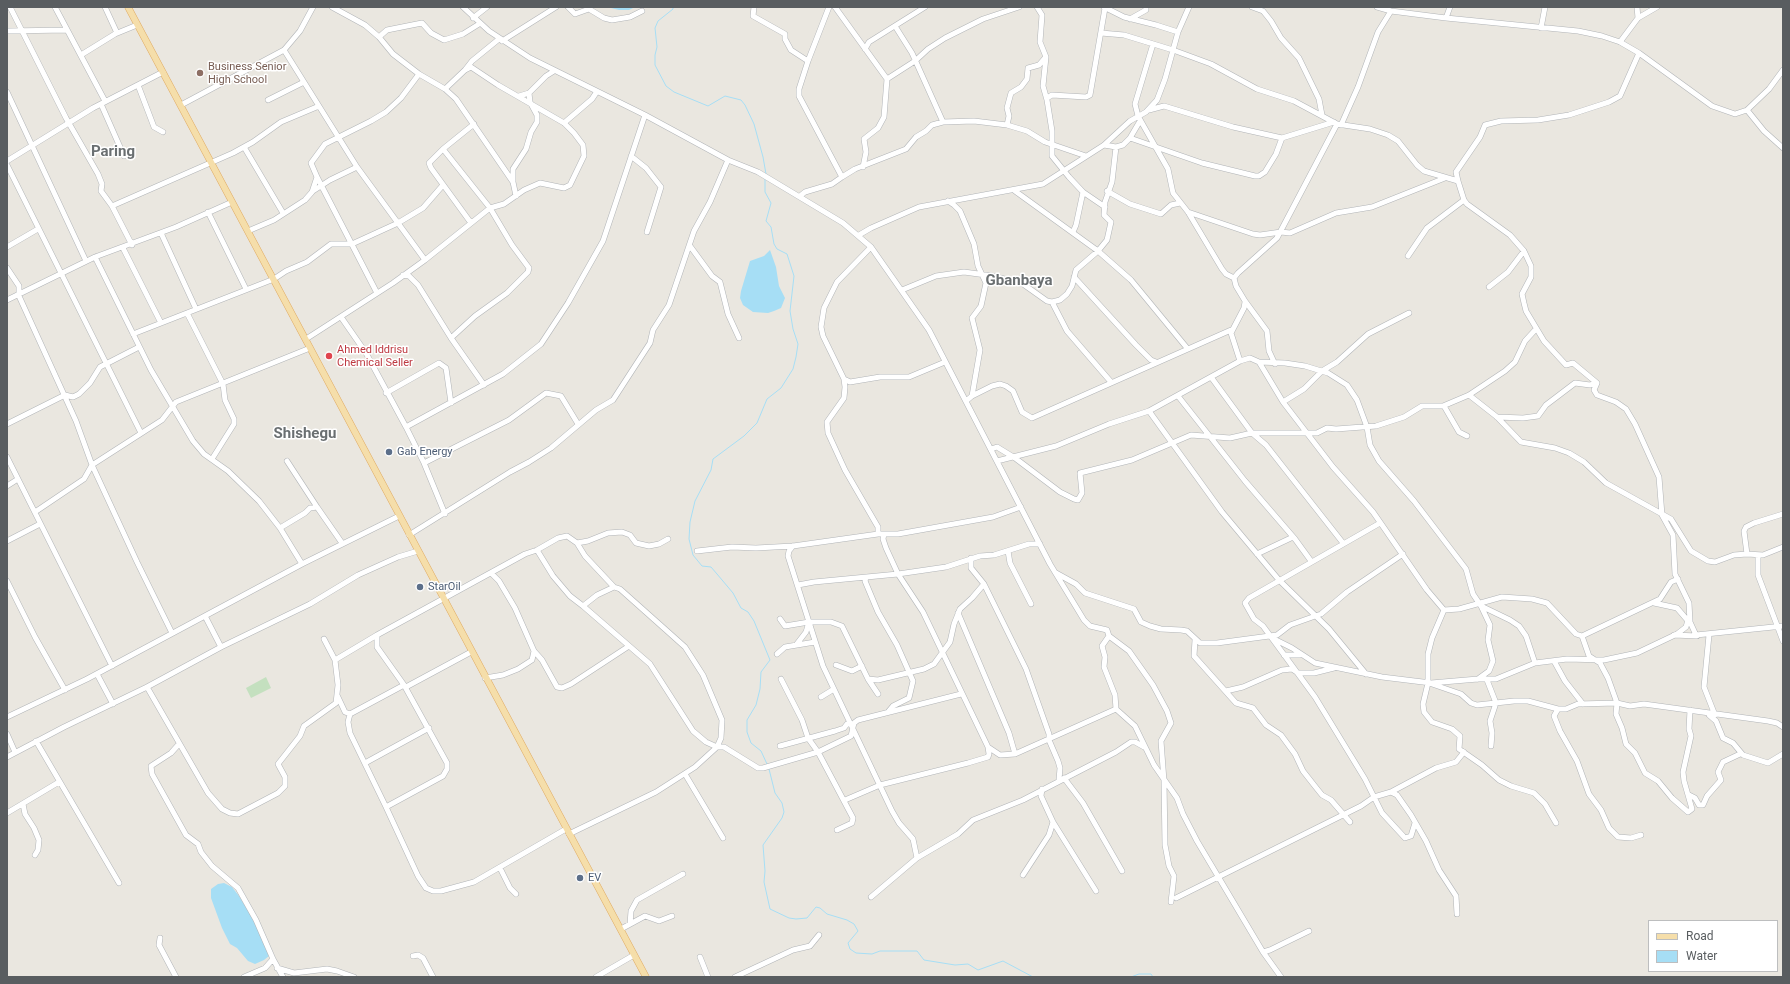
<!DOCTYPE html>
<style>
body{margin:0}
#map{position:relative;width:1790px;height:984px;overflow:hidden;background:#eae7e0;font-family:Roboto,sans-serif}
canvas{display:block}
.frame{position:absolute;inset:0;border:8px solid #595d60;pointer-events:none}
.legend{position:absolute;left:1648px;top:920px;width:130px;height:52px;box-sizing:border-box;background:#fff;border:1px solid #bdbebf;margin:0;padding:5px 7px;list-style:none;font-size:12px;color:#595d60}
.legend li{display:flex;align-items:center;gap:8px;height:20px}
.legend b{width:20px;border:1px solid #bdbebf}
</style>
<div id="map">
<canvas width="1790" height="984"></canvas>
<div class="frame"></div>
<ul class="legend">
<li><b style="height:5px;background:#f5deaa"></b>Road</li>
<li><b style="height:11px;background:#a6def5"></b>Water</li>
</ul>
</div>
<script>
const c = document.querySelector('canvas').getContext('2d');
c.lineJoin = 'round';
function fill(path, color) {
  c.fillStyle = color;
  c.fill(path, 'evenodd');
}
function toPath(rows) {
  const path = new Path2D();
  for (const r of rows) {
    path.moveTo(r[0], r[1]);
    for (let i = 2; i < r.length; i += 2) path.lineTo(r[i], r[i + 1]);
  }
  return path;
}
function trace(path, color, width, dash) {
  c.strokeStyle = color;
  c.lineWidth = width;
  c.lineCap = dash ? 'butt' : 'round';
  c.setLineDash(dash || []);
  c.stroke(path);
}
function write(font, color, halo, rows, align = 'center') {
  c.font = font + ' Roboto,sans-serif';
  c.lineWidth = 3;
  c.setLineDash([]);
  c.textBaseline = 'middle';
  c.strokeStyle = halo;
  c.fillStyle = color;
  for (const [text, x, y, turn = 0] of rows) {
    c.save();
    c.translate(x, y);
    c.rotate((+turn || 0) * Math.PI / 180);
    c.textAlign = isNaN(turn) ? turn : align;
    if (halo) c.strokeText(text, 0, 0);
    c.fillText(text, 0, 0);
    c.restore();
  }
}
fill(toPath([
 [266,677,271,688,251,698,246,688]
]), '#c4e0bf');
fill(toPath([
 [607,7,635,7,629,10,619,10],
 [770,250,776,267,779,286,785,298,781,308,774,311,768,313,753,312,743,305,740,298,741,291,750,261,764,256],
 [224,883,232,887,239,896,255,922,269,956,264,960,255,964,248,961,237,948,230,944,222,928,211,898,211,889,218,884]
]), '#a6def5');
trace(toPath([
 [673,7,673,9,658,21,655,28,657,47,655,55,655,65,666,86,674,92,708,106,725,96,741,100,745,105,754,124,763,157,766,174],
 [765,179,765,192,771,203,766,221,771,227,774,244,777,249,787,254,794,276,790,311,793,329,798,344,796,357,793,369,781,388,767,399,757,423,744,436,713,459,711,470,695,501,690,522,689,539,693,555,702,566,711,567,717,574,733,593,741,608,748,612,754,621,770,660,761,672,760,689,756,705,747,720,747,732,751,743,761,751,767,764],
 [769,769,775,793,782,803,784,812,782,818,763,845,765,871,764,882,770,909,789,918,796,919,807,918,816,907,820,908,827,914,847,920,854,924,858,931,848,943,850,949,856,953,872,954,880,951,917,951,924,960,955,965,968,964,978,970,1003,961,1033,977],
 [1131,977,1139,974,1151,974,1153,977]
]), '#a6def5', 1);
const minor = toPath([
 [10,7,66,118,98,174,102,184,101,191,112,206,132,245],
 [55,7,105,101],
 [105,7,117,33],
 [332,7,365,25,379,37,393,54,419,74,445,89,456,99,513,182,516,196],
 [463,7,489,31,530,58,645,115,728,160,758,172,843,223,871,247,929,330,1050,564,1084,620,1090,626,1107,630,1109,636,1129,651,1153,685,1167,711,1171,723,1161,741,1164,781,1165,845,1169,866,1174,876,1171,902],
 [568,7,575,14,589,9,604,18,612,20,630,17,642,11],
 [754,7,753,16,785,34,785,39,791,50,808,61],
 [835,7,887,79],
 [1037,7,1042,15,1040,42,1046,57,1043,86,1047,100,1052,131,1052,156,1069,177,1083,192,1105,207],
 [1104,7,1124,17,1156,25,1178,32],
 [1252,7,1263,11,1271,21,1281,38,1299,58,1319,99,1322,115],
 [1377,7,1391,11,1446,18,1578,31,1602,36,1620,42,1639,53,1712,106,1735,114,1747,110,1769,89,1783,70],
 [1637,7,1638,18],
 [473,18,487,7],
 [1446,18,1450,7],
 [1130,19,1146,10,1146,7],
 [895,26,912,53,943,122,974,121,1007,125,1027,131,1045,142,1086,156],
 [1541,28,1545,7],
 [7,31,67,30],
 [1101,33,1124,35,1173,50,1211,64,1257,89,1294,101,1337,124,1370,129,1388,135,1398,141,1417,165,1424,171,1458,181],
 [379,37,387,30,422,23,431,33,444,40,463,34,479,24],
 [502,41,556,7],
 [1620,42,1638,18,1657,7],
 [1153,44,1135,104,1138,116,1168,169,1173,193,1188,212,1222,269,1226,274,1234,278],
 [865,49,869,42,925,7],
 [284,50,357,167,425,260],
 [1639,53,1620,96,1609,102,1569,115,1538,120,1501,121,1485,125,1480,137,1456,172,1458,181,1464,200,1467,204,1510,235,1524,251,1531,266,1531,277,1522,294,1524,303,1526,311,1544,341,1566,365,1573,363,1597,383,1594,390,1597,395,1616,402,1626,409,1635,424,1659,477,1662,515,1673,535,1675,574,1689,603,1690,622,1696,635,1783,626],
 [81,55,115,34,137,25],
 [138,85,154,127,163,132],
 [445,89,465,70,472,61,499,39],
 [7,92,86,261],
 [519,96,529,93,546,76,554,71],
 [1047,98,1052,95,1086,97,1090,95,1105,8],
 [268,100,304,82],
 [101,104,124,156],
 [181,105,284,50,300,31,313,7],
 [1149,110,1164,106,1233,127,1282,138,1334,122],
 [1747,110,1764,131,1783,148],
 [564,123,592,99,596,93],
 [1007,125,1009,116,1007,108,1011,93,1021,87,1027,79,1028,68,1039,65,1045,58],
 [1341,125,1358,87,1378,32,1391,11],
 [1130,138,1202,163,1255,176,1259,176,1265,172,1276,154,1282,138],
 [1104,145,1116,147,1123,145,1130,138,1140,121],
 [244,147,283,213],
 [443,149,490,208,512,245,529,268,528,272,507,293,475,316,451,338],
 [631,156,646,168,661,187,647,232],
 [7,161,93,108,163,72],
 [7,165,141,433],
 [863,167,866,152,864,139,878,128,884,117,887,79,915,61,928,49,945,38,983,19,1019,7],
 [317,177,377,293],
 [842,177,855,169,906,149,916,137,926,131,932,125,943,122],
 [513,181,513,169,526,149,531,132,537,122,537,115,530,102,529,93],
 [313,191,330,180,357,167],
 [1015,191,1098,251,1131,280,1187,348],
 [1107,191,1130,204,1161,214,1171,205,1180,203],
 [800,196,805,192,832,184,842,177,799,96,799,89,808,61,829,7],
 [948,201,954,205,960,211,974,244,978,266,986,283,981,306,972,318,980,350,972,396],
 [112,206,233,153,253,142,281,122,319,106],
 [208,212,246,289],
 [1188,212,1253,234,1260,235,1281,232,1290,233,1336,213,1372,207,1445,178],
 [471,223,431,168,429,163,443,149,474,124],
 [248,231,274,220,305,200,312,192,317,177,311,163,325,144,371,121,386,112,401,98,419,74],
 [1073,232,1076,225,1083,192],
 [161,233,196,309],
 [859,235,871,228,919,207,1043,184,1104,145,1130,121,1146,112,1157,100,1165,79,1178,32,1189,7],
 [690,246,712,276,720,282,728,314,739,338],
 [7,247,38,229],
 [871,247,837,282,824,308,821,327,823,336,844,379,845,387,844,398,827,422,828,433,845,470,878,527,878,534],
 [123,248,161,323],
 [1408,256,1427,228,1464,200],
 [95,257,151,370,193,441,204,454,228,471,259,501,280,528,302,564],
 [7,268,19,286,19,296,76,421,92,465,137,562,172,633],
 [403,275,409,276,418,285,451,338,484,385],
 [1074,277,1136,345,1151,360,1156,362],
 [1489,287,1508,272,1524,251],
 [902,290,936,276,964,272,993,276,1023,284,1047,301,1052,302,1060,300,1067,294,1072,286,1076,270,1098,251,1107,240,1111,222,1104,215,1105,202,1112,182,1116,147],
 [7,300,95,257,176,227,232,202],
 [1052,302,1067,331,1111,382],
 [187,313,223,384,225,400,234,419,234,424,212,459],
 [341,317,366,353,406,427,424,463,445,514],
 [133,334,274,279,286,271,307,262,331,244,352,244,398,223,423,208,443,185],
 [306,339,393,283,425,260,490,208,504,204,524,190,540,183,564,188,570,185,584,156,583,145,574,133,564,123,498,85,471,67,465,70],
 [1240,361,1231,333,1244,308,1245,302],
 [1259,362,1285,363,1305,366,1328,373,1347,385,1357,400,1367,427,1370,445,1379,461,1414,501,1466,569,1473,594,1481,606,1510,620,1519,626,1526,636,1535,663],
 [1275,364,1269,351,1267,331,1245,301,1236,286,1234,278,1238,273,1277,238,1337,124],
 [1211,377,1252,433,1266,445,1343,543],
 [844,379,850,382,880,377,909,377,945,362],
 [386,393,439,363,446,368,451,403],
 [1469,395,1497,417,1521,442,1555,448,1569,453,1584,462,1606,483,1671,519,1691,551,1708,561,1715,562,1734,555,1747,554,1763,555,1783,547],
 [1178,396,1245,481,1295,539,1311,561],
 [966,401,972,396,992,386,1000,384,1006,386,1013,391,1022,412,1032,418,1231,330],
 [1283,402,1304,389,1322,371,1337,362,1368,334,1409,313],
 [1444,406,1459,432,1467,436],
 [1149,411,1222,512,1279,580,1329,629,1366,674],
 [1497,417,1523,418,1538,416,1546,405,1575,383,1590,385,1597,383],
 [7,424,65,395,73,397,79,394,90,383,100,367,139,347],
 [406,427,503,374,541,344,568,303,603,241,645,115],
 [991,449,997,447,1015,458,1060,492,1074,499,1078,500,1082,493,1080,473,1132,460,1191,435,1230,438,1252,433,1317,433,1327,428,1336,429,1376,426,1404,417,1422,406,1443,406,1469,395,1505,371,1515,362,1525,341,1536,329],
 [7,457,112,666],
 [287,461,317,507],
 [997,461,1056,446,1109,424,1149,411,1240,361,1250,358,1259,362,1283,402,1333,467,1373,512,1427,590,1444,610,1459,609,1502,597,1532,599,1547,603,1576,634,1582,636,1660,599,1671,582,1678,579],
 [424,463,509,420,546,393,561,396,578,424],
 [7,486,18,479],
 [35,512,84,479,92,465,162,420,176,402,310,348],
 [1380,523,1249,598,1245,603,1254,619,1263,626,1315,697,1365,779,1382,813,1405,838,1411,836,1415,823],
 [280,528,305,513,310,508,317,507,342,543],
 [409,535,510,472,529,462,551,448,596,410,613,400,650,343,653,330,669,305,694,231,710,202,728,160],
 [7,541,40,524],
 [577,543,585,556,614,587],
 [793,546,789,551,788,556,823,666,892,811,899,823,913,839,917,858],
 [537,550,553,576,570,596,583,606,597,595,614,587,620,589,666,630,685,647,703,675,722,720,721,738,717,747,695,767,656,792,569,834],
 [697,551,732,547,756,548,793,546,878,534,898,534,993,517,1021,507],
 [1008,551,1010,563,1031,604],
 [1257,554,1293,537],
 [1747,554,1744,531,1746,527,1754,523,1783,514],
 [1758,556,1758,575,1783,641],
 [971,558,971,568,984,584,1026,669,1049,734,1049,740,1058,761,1060,768,1059,780],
 [491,573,499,581,515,608,534,651,542,660,557,687,562,688,571,684,629,646],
 [1056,573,1076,584,1085,593,1134,609,1141,622,1150,626,1161,629,1181,630,1187,631,1200,643,1217,643,1277,635,1290,625,1321,614,1347,592,1403,554],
 [866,578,865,581,878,612,897,645,913,681,909,698,893,706,888,712],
 [7,581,35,637,65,690],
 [798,585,814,582,898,574,946,567,980,556,994,555,1029,544,1040,544],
 [1654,603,1677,608,1689,622],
 [583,606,650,664,693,731,706,742,717,747,724,747,758,768,763,768,818,752,847,738,851,736,854,723,858,720,961,694],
 [1444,610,1432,638,1428,654,1428,683,1423,704,1424,712,1432,722,1452,729,1460,736,1459,749,1482,765,1499,780,1511,786,1534,793,1545,804,1556,823],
 [958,613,1009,733,1015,754],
 [205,616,221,647],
 [780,619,785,626,809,622,831,622,842,626,868,679,878,680,924,669,934,664,950,642,954,624,960,609,972,598,984,584],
 [1674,635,1697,636],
 [1709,635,1704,687,1715,715],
 [1109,636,1102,646,1105,657,1104,667,1115,695,1116,709,1135,726,1154,765,1177,798,1183,814,1197,841,1263,952,1270,950,1309,931],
 [1582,636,1589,656,1600,663,1608,678,1617,703,1616,714,1622,728,1626,744,1635,753,1645,773,1658,781,1672,798,1688,812,1692,809,1684,781,1683,772,1691,736,1689,729,1690,710],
 [1274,639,1292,648,1315,663,1382,677,1431,683,1478,679,1496,679,1535,663,1567,659,1604,660,1637,653,1677,634,1686,627,1688,620],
 [1195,640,1194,656,1236,703,1253,708,1266,725,1281,735,1295,754,1303,771,1314,785,1322,795,1331,800,1350,822],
 [796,645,806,632,809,622],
 [777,654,785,647,815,642],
 [1284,655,1300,655],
 [335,660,377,635],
 [1554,661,1565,681,1583,704],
 [836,665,852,671,862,666],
 [97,674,113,704],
 [485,678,503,675,518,669,532,660,534,651],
 [781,679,802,720,808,738,818,752,853,818,852,823,837,830],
 [868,679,878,694],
 [1478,679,1489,671,1493,661,1488,640,1490,625,1481,606],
 [1487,680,1496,703,1490,721,1492,733,1491,746],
 [1432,684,1461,694,1471,703,1477,705,1514,701,1528,701,1558,709,1566,709,1578,704,1617,703,1630,706,1644,704,1768,721,1777,723,1783,727],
 [404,685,350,714,348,722,350,733,386,807,443,776,447,769,447,763,404,685,377,647,377,635,525,554,537,550,558,538,567,536,577,543,588,541,608,533,622,532,630,535,636,543,649,546,659,544,668,539],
 [147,687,208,793,222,809,230,813,238,814,278,793,285,786,285,777,278,764,300,736,304,726,336,703,338,685,335,660,324,639],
 [406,687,471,652],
 [1226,691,1243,687,1282,670,1292,669,1298,673,1314,673,1334,668],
 [337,695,345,712,350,714],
 [821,697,834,689],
 [1558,709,1554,716,1560,731,1577,761,1589,794,1601,810,1609,828,1618,837,1631,838,1641,835],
 [1709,715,1716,721,1723,738,1733,743,1743,755,1768,763,1783,754],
 [7,717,87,679,302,564,399,516],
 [7,734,15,752],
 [36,741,119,883],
 [179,744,171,753,151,766,152,774,186,835,198,844,201,852,212,866,238,888,256,920,273,959,283,977],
 [780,746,835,731,844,728,847,724,850,724],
 [988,747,1000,755,1015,754,1116,709],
 [7,757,64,727,147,687,221,647,310,604,358,575,398,557,418,551],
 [365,763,429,728],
 [685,774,723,838],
 [1064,778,1083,803,1122,871],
 [1042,789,1041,796,1053,822,1096,891],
 [1391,792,1436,768,1456,762,1464,752],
 [1689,795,1695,798,1699,805,1703,805,1707,796,1721,780,1718,772,1723,762,1740,754],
 [845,800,880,785,968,763,988,757,989,754,988,747,923,612,898,574,886,548,883,539,884,534],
 [23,804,25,814,34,828,39,840,38,850,35,855],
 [386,807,418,876,426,888,433,891,441,891,474,882,566,829],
 [7,813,59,782],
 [500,868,510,888,516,894],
 [1023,875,1049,835,1053,822],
 [871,897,917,858,958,834,973,820,1023,800,1116,752,1131,742,1135,742,1144,747],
 [1176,898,1361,806,1374,797,1391,792,1397,795,1411,815,1426,841,1439,870,1456,896,1457,914],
 [630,924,631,911,637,900,683,874],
 [621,929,645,916,659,921,672,916],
 [160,938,159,945,176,977],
 [1263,952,1281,977],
 [413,956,418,955,423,958,433,977],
 [700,957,708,977],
 [277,968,294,973,327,969,337,971,354,977],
 [244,977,265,968,273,959],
 [596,977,634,955],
 [735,977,793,950,810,946,819,935]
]);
const major = toPath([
 [128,7,646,977]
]);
trace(minor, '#b1b4b7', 6);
trace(major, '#e0ab63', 7);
trace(minor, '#fff', 5);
trace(major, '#f5deaa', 6);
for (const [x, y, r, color] of [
 [200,73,4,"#8d6e63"],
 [329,356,4,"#e0444e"],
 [389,452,4,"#5c6f8a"],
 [420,587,4,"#5c6f8a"],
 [580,878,4,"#5c6f8a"]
]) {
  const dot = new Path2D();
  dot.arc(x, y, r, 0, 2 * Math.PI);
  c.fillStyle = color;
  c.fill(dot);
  trace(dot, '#fff', 1.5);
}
write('11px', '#785e54', '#fff', [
 ["Business Senior",208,67],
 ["High School",208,80]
], 'left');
write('11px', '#be3a42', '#fff', [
 ["Ahmed Iddrisu",337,350],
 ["Chemical Seller",337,363]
], 'left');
write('11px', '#4e5e75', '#fff', [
 ["Gab Energy",397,452],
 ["StarOil",428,587],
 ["EV",588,878]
], 'left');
write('bold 15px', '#6a6f71', '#fff', [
 ["Paring",113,152],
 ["Gbanbaya",1019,281],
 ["Shishegu",305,434]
]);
</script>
